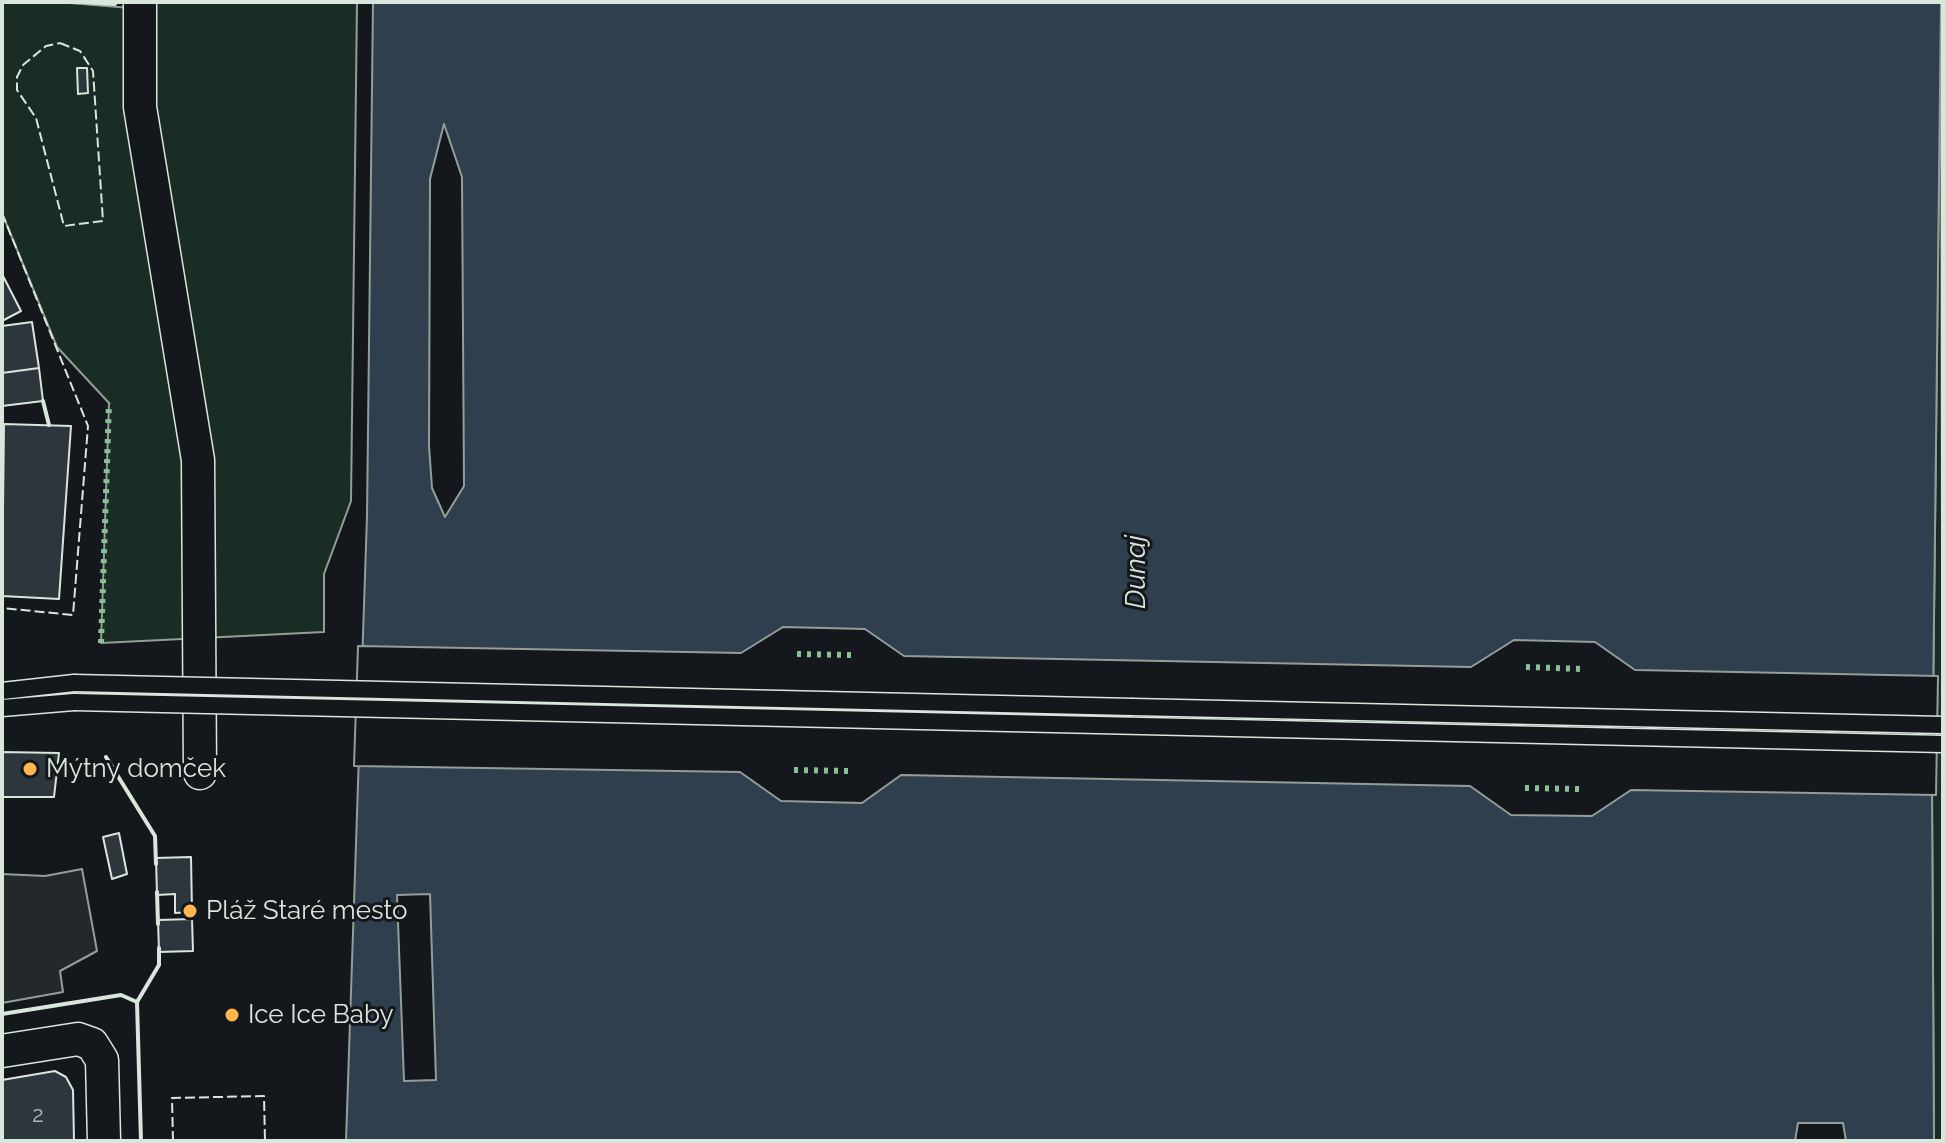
<!DOCTYPE html>
<meta charset="utf-8">
<style>
body{margin:0}
#map{position:relative;width:1945px;height:1143px;overflow:hidden;background:#14181c;font-family:Raleway,sans-serif}
canvas{display:block}
.frame{position:absolute;inset:0;border:4px solid #d8e6dc;pointer-events:none}
</style>
<div id="map">
<canvas width="1945" height="1143"></canvas>
<div class="frame"></div>
</div>
<script>
const c = document.querySelector('canvas').getContext('2d');
c.lineJoin = 'round';
function fill(path, color) {
  c.fillStyle = color;
  c.fill(path, 'evenodd');
}
function toPath(rows) {
  const path = new Path2D();
  for (const r of rows) {
    path.moveTo(r[0], r[1]);
    for (let i = 2; i < r.length; i += 2) path.lineTo(r[i], r[i + 1]);
  }
  return path;
}
function trace(path, color, width, dash) {
  c.strokeStyle = color;
  c.lineWidth = width;
  c.lineCap = dash ? 'butt' : 'round';
  c.setLineDash(dash || []);
  c.stroke(path);
}
function write(font, color, halo, rows, align = 'center') {
  c.font = font + ' Raleway,sans-serif';
  c.lineWidth = 6;
  c.setLineDash([]);
  c.textBaseline = 'middle';
  c.strokeStyle = halo;
  c.fillStyle = color;
  for (const [text, x, y, turn = 0] of rows) {
    c.save();
    c.translate(x, y);
    c.rotate((+turn || 0) * Math.PI / 180);
    c.textAlign = isNaN(turn) ? turn : align;
    if (halo) c.strokeText(text, 0, 0);
    c.fillText(text, 0, 0);
    c.restore();
  }
}
const green = toPath([
 [2,2,58,2,154,10,155,2,357,2,351,501,324,574,324,632,101,643,109,403,57,347,2,213,2,2],
 [1941,2,1943,1141,1934,1141,1932,793,1941,2]
]);
fill(green, '#1a2d24');
trace(green, '#939e99', 2);
const parking = toPath([
 [82,869,97,951,60,971,63,992,2,1003,2,874,45,876,82,869]
]);
fill(parking, '#24282b');
trace(parking, '#939e99', 2);
const water = toPath([
 [373,2,1941,2,1932,793,1934,1141,346,1141,367,516,373,2]
]);
fill(water, '#2f3f4d');
trace(water, '#939e99', 2);
const pier = toPath([
 [444,124,462,177,464,486,445,517,432,488,429,446,430,179,444,124],
 [783,627,865,629,904,656,1471,667,1514,640,1595,642,1635,670,1938,676,1936,795,1631,790,1592,816,1511,815,1470,786,901,775,862,803,781,801,740,772,354,766,358,646,741,653,783,627],
 [430,894,436,1080,404,1081,397,895,430,894],
 [1798,1123,1843,1123,1846,1141,1795,1141,1798,1123]
]);
fill(pier, '#14181c');
trace(pier, '#939e99', 2);
const building = toPath([
 [77,68,87,68,88,93,78,94,77,68],
 [2,274,21,311,2,321,2,274],
 [32,322,39,368,2,373,2,326,32,322],
 [39,368,43,401,2,406,2,373,39,368],
 [4,424,71,426,59,599,2,596,4,424],
 [2,752,59,753,54,797,2,797,2,752],
 [119,833,127,874,112,879,103,837,119,833],
 [191,857,192,912,175,913,175,894,157,895,156,858,191,857],
 [192,919,193,951,159,952,158,920,192,919],
 [55,1071,66,1077,73,1090,74,1141,2,1141,2,1080,55,1071]
]);
fill(building, '#2c363c');
trace(building, '#d8e6dc', 2);
const lane = toPath([
 [2,691,74,683],
 [1133,707,1943,725],
 [2,708,74,702]
]);
const street = toPath([
 [140,2,140,107,198,460,200,773],
 [2,1051,78,1039,92,1044,102,1060,104,1141]
]);
trace(lane, '#d8e6dc', 19);
trace(street, '#d8e6dc', 35);
trace(lane, '#14181c', 16);
trace(street, '#14181c', 32);
const laneBridge = toPath([
 [74,683,1133,707],
 [74,702,1943,744]
]);
trace(laneBridge, '#d8e6dc', 19, []);
trace(laneBridge, '#14181c', 16);
trace(toPath([
 [101,643,109,403],
 [797,654,851,655],
 [1526,667,1581,669],
 [794,770,848,771],
 [1525,788,1579,789]
]), '#8ac095', 6, [4, 6]);
trace(toPath([
 [60,43,80,51,93,71,103,221,64,226,36,118,17,90,17,77,23,65,46,46,60,43],
 [2,213,88,426,73,615,2,608],
 [173,1141,172,1098,264,1096,265,1141]
]), '#d8e6dc', 2, [10, 4]);
trace(toPath([
 [83,2,115,4],
 [43,401,49,425],
 [106,757,155,836,156,864],
 [157,892,158,924],
 [2,1014,121,995,137,1002],
 [141,1141,137,1002,159,965,159,948]
]), '#d8e6dc', 4);
for (const [x, y, r, color] of [
 [30,769,8,"#ffb74d"],
 [190,911,8,"#ffb74d"],
 [232,1015,8,"#ffb74d"]
]) {
  const dot = new Path2D();
  dot.arc(x, y, r, 0, 2 * Math.PI);
  c.fillStyle = color;
  c.fill(dot);
  trace(dot, '#14181c', 3);
}
write('22px', '#adbab4', null, [
 ["2",38,1115]
]);
write('26px', '#d8e6dc', '#14181c', [
 ["Mýtny domček",46,769],
 ["Pláž Staré mesto",206,911],
 ["Ice Ice Baby",248,1015]
], 'left');
write('italic 28px', '#d8e6dc', '#14181c', [
 ["Dunaj",1137,572,-90]
]);
</script>
